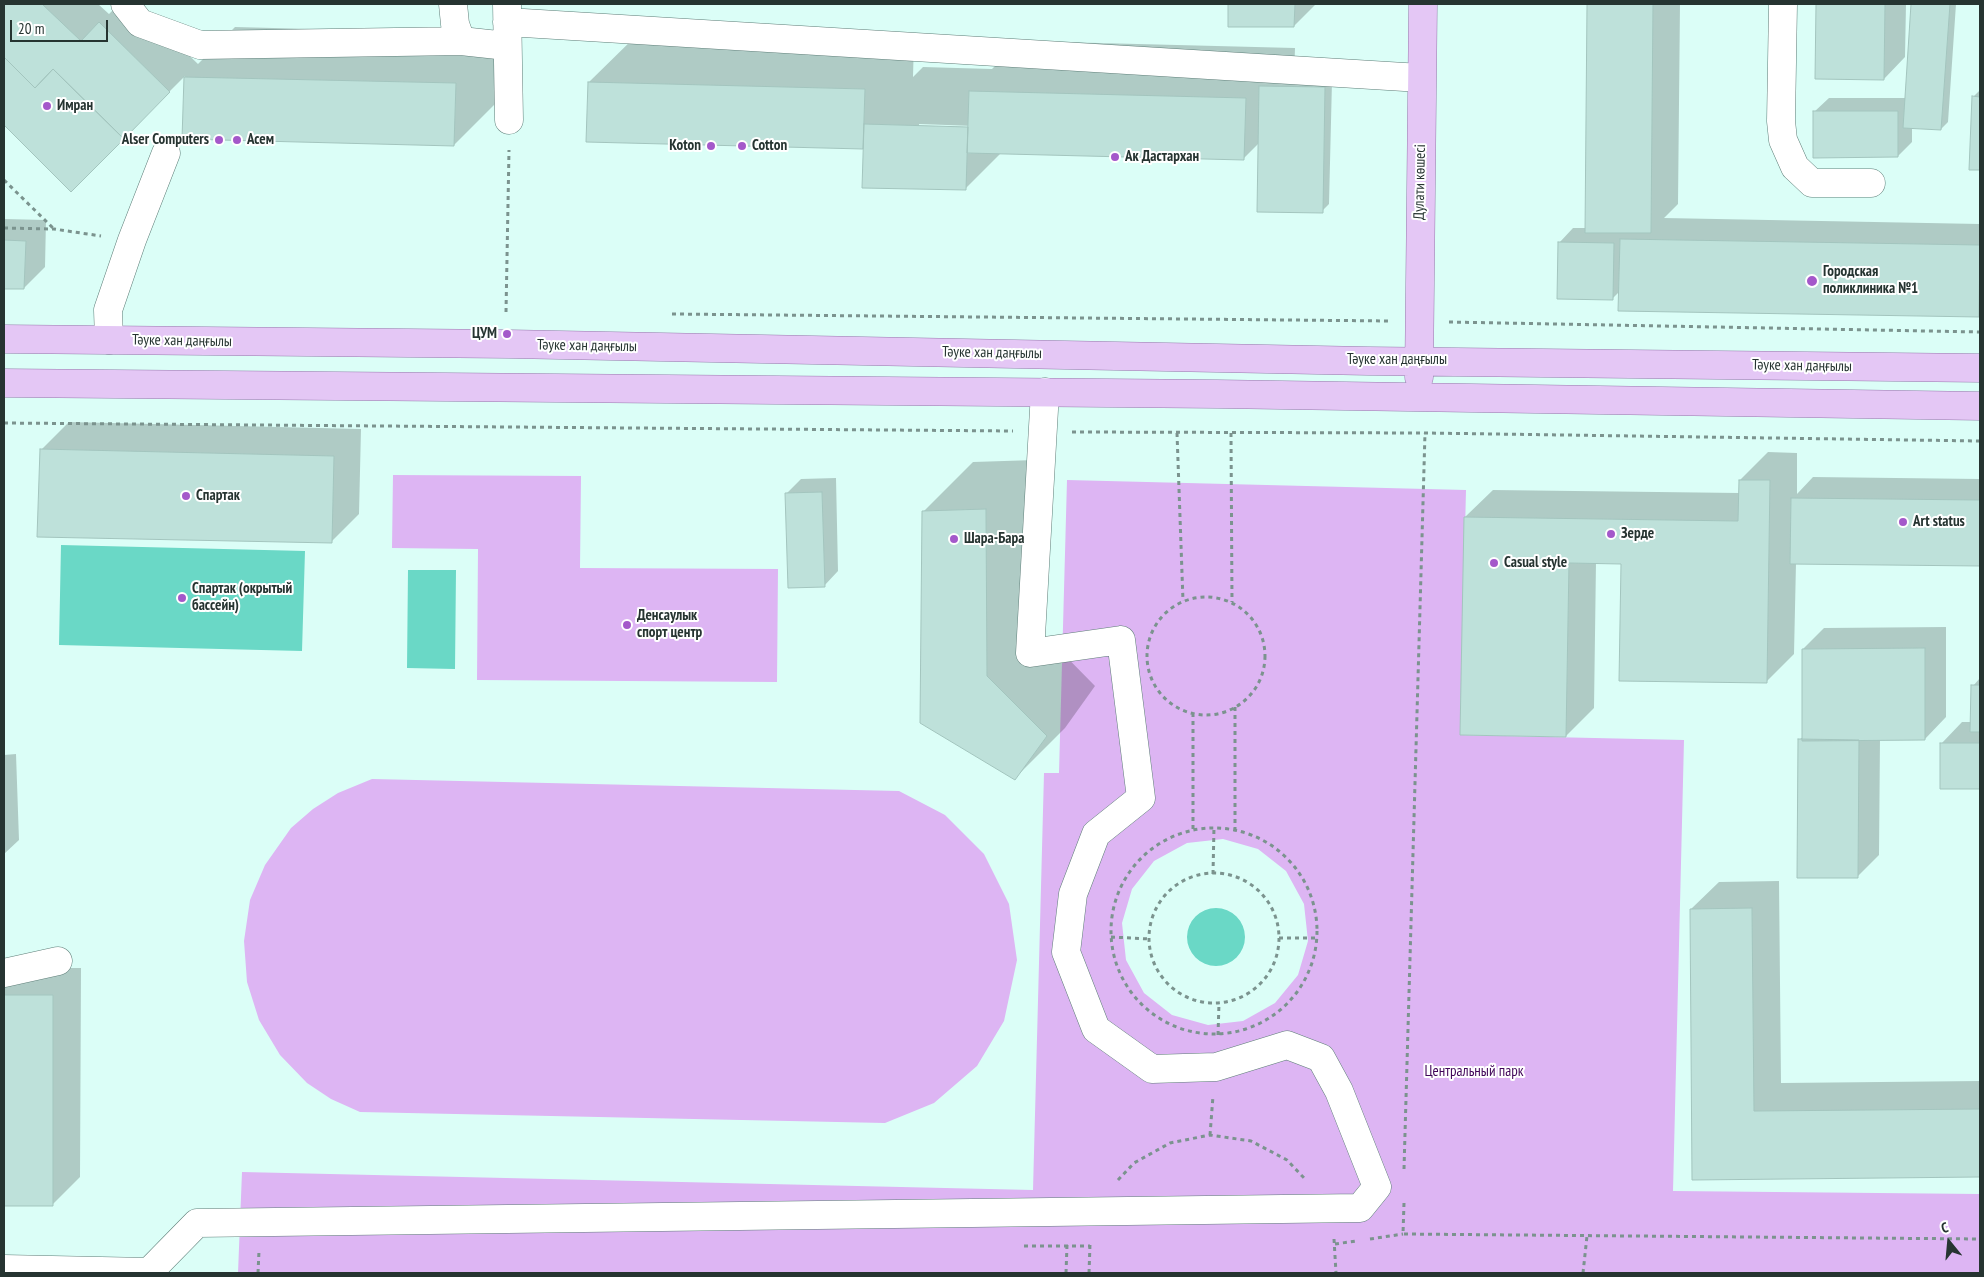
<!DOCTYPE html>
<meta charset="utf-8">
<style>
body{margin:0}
#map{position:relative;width:1984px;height:1277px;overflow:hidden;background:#dbfef7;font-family:"PT Sans Narrow",sans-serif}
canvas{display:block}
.frame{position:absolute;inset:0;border:5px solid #263431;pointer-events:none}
.north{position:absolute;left:1924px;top:1217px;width:50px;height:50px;-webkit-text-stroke:4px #fff;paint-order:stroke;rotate:343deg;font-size:14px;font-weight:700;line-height:20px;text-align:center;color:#263431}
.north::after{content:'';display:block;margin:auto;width:18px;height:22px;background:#263431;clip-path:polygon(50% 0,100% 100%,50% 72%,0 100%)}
.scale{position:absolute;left:10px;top:20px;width:98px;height:22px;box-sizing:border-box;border:2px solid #263431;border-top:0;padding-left:6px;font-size:15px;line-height:18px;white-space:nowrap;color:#263431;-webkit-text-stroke:4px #fff;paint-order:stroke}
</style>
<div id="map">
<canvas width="1984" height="1277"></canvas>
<div class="frame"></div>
<div class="north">С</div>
<div class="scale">20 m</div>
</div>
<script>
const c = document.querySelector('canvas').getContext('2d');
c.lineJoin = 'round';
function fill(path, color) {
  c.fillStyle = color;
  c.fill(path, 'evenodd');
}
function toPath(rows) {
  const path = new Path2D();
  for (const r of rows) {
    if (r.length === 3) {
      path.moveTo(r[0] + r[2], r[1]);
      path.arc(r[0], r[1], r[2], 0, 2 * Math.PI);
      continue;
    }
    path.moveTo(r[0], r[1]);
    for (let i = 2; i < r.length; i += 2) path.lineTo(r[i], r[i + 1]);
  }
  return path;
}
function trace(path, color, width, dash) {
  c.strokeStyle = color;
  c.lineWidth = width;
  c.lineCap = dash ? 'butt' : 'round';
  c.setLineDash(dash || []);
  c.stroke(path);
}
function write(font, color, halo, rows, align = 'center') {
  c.font = font + ' "PT Sans Narrow",sans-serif';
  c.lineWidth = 4;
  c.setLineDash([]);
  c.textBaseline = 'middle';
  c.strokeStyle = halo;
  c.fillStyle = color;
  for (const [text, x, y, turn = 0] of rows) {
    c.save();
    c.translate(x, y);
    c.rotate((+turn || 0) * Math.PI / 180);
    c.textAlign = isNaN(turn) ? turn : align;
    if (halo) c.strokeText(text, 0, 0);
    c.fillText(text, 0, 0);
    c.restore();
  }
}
fill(toPath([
 [393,475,581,476,580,568,778,569,777,682,477,680,478,549,392,548],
 [1067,480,1466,490,1460,735,1684,740,1673,1191,1980,1194,1980,1273,238,1273,242,1172,1033,1190,1044,773,1059,773],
 [1223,839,1258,849,1286,871,1304,904,1308,941,1298,975,1275,1003,1243,1021,1208,1025,1172,1015,1144,993,1126,960,1122,923,1132,889,1154,861,1187,843],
 [372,779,899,791,945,815,984,854,1009,904,1017,960,1004,1021,977,1066,934,1103,885,1123,360,1112,331,1099,307,1083,280,1055,259,1020,247,982,244,941,250,900,265,865,291,828,313,809,338,793]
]), '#ddb5f3');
fill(toPath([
 [61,545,305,551,302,651,59,645],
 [408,570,456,570,455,669,407,668],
 [1216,937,29]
]), '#6ad8c6');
fill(toPath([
 [4,4,98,4,109,14,119,4,136,4,198,64,235,27,505,34,504,95,454,145,183,138,185,76,71,190,4,124],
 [1230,4,1316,4,1294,26,1229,25],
 [1588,4,1680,4,1678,204,1664,218,1980,224,1980,315,1620,291,1612,299,1559,243,1573,228,1586,228],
 [1818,4,1906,4,1905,57,1884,79,1817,78],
 [1913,4,1956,4,1948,122,1941,129,1912,127,1912,142,1898,156,1814,112,1829,98,1906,98],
 [639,33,914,40,913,77,923,67,992,69,1020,41,1295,48,1294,80,1332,81,1329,204,1322,211,1259,143,1244,158,1002,152,965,189,865,148,588,141,589,82],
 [919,124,974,126,974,128,919,127],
 [1980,90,1980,169,1970,168,1973,97],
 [4,219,46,220,45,267,24,288,4,288],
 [69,422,361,429,359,514,331,542,41,450],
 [4,449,5,449,4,588],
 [1768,452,1797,453,1797,494,1813,477,1980,479,1980,565,1796,563,1794,654,1766,682,1623,563,1596,562,1594,708,1566,736,1465,517,1493,490,1740,493,1740,480],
 [1035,460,1036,626,1095,686,1065,728,1015,778,923,512,973,462],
 [836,478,838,571,824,586,786,494,801,479],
 [1946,627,1946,717,1925,739,1880,739,1879,855,1857,877,1799,740,1804,736,1803,649,1824,628],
 [1980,678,1980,788,1941,788,1941,744,1962,722,1971,722,1973,686],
 [16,754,19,840,4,854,4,755],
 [1779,881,1781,1083,1980,1081,1980,1176,1693,1179,1691,909,1719,882],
 [4,968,81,968,80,1177,52,1205,4,1205]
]), '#0003');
const building = toPath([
 [4,4,42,4,81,41,99,22,170,92,124,139,53,69,35,88,4,57,4,4],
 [1228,4,1295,4,1294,27,1228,27,1228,4],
 [1587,4,1653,4,1651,233,1585,233,1587,4],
 [1816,4,1885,4,1884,80,1815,79,1816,4],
 [1911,4,1950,4,1941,130,1903,128,1911,4],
 [4,57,35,88,53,69,124,139,71,192,4,125,4,57],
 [184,77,456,83,454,146,182,139,184,77],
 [588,82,865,89,863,149,586,142,588,82],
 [1259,86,1325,87,1323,213,1257,212,1259,86],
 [969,91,1246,98,1244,160,967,153,969,91],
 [1972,96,1980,97,1980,170,1969,170,1972,96],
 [1813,111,1898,111,1898,157,1813,158,1813,111],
 [864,124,968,127,966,190,862,188,864,124],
 [1620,239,1980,245,1979,317,1618,311,1620,239],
 [4,240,26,241,24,289,4,289,4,240],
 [1558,242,1614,243,1613,300,1557,299,1558,242],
 [40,449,334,456,332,543,37,537,40,449],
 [1739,480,1770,480,1767,683,1619,681,1621,564,1569,563,1566,737,1460,735,1464,517,1738,521,1739,480],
 [822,492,825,587,788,588,785,493,822,492],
 [1791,498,1980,500,1980,566,1790,564,1791,498],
 [986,509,987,676,1047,736,1015,780,920,723,922,511,986,509],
 [1925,648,1925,740,1802,741,1802,649,1925,648],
 [1971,685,1980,685,1980,732,1970,732,1971,685],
 [1798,739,1859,740,1858,878,1797,878,1798,739],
 [1940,743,1980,743,1980,789,1940,789,1940,743],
 [1752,908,1754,1111,1980,1109,1980,1177,1692,1180,1690,909,1752,908],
 [4,995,53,995,53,1206,4,1206,4,995]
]);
fill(building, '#bee1da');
trace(building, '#a3c5be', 1);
const minor = toPath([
 [125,4,140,23,200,45,461,41],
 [453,4,455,24,461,41,507,46],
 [507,4,509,120],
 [1783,4,1781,121,1783,140,1795,167,1812,183,1871,183],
 [507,22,1421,78],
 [109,340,108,310,132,240,166,153],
 [4,973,58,961],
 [4,1269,149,1272,197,1223,1360,1208,1377,1187,1339,1091,1321,1058,1287,1045,1216,1067,1152,1069,1096,1029,1066,952,1073,894,1096,834,1141,798,1121,640,1030,653,1045,392]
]);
const major = toPath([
 [4,339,509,344,1368,361,1980,368],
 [1419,377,1423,4],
 [4,383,1217,394,1980,406]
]);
trace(minor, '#5e7e78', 29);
trace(major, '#967bac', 29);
trace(toPath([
 [4,180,54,229],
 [4,228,54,229,101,236],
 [506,312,509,150],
 [672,314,1391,321],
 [1449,322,1980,332],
 [4,423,1013,431],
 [1072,432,1425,433,1980,441],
 [1177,433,1183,601],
 [1231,433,1232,602],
 [1206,656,59],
 [1235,707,1235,829],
 [1214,931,103],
 [1193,829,1193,714],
 [1214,938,65],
 [1213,874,1214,827],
 [1111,937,1150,939],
 [1279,938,1317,938],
 [1218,1035,1219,1003],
 [1210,1135,1213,1096],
 [1404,1169,1425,433],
 [1118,1180,1134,1163,1170,1143,1210,1135,1251,1141,1287,1160,1305,1179],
 [1404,1203,1403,1234,1980,1239],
 [1334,1239,1336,1273],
 [1370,1239,1403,1234],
 [1335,1244,1356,1241],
 [1024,1246,1090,1246],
 [258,1273,259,1251],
 [1066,1273,1067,1245],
 [1089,1273,1090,1244],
 [1583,1273,1587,1236]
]), '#7b938e', 3, [4, 4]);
trace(minor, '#fff', 28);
trace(major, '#e4c7f5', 28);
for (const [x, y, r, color] of [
 [47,106,5,"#a458ca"],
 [219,140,5,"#a458ca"],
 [237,140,5,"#a458ca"],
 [711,146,5,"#a458ca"],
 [742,146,5,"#a458ca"],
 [1115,157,5,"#a458ca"],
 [1812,281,6,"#a458ca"],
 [507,334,5,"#a458ca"],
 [186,496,5,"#a458ca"],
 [1903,522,5,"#a458ca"],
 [1611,534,5,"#a458ca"],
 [954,539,5,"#a458ca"],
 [1494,563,5,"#a458ca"],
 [182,598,5,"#a458ca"],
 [627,625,5,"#a458ca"]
]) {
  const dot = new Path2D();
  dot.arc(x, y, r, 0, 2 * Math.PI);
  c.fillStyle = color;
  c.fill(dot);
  trace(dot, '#fff', 2);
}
write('bold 15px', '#263431', '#fff', [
 ["Имран",57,106],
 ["Alser Computers",209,140,"right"],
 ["Асем",247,140],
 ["Koton",701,146,"right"],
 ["Cotton",752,146],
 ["Ак Дастархан",1125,157],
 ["Городская",1823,272],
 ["поликлиника №1",1823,289],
 ["ЦУМ",497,334,"right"],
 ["Спартак",196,496],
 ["Art status",1913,522],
 ["Зерде",1621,534],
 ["Шара-Бара",964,539],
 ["Casual style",1504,563],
 ["Спартак (окрытый",192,589],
 ["бассейн)",192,606],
 ["Денсаулык",637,616],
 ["спорт центр",637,633]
], 'left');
write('15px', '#263431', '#fff', [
 ["Дулати көшесі",1420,182,-89],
 ["Тәуке хан даңғылы",182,341,1],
 ["Тәуке хан даңғылы",587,346,1],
 ["Тәуке хан даңғылы",992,353,1],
 ["Тәуке хан даңғылы",1397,360],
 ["Тәуке хан даңғылы",1802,366,1]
]);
write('15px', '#410659', '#fff', [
 ["Центральный парк",1474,1072]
]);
</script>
